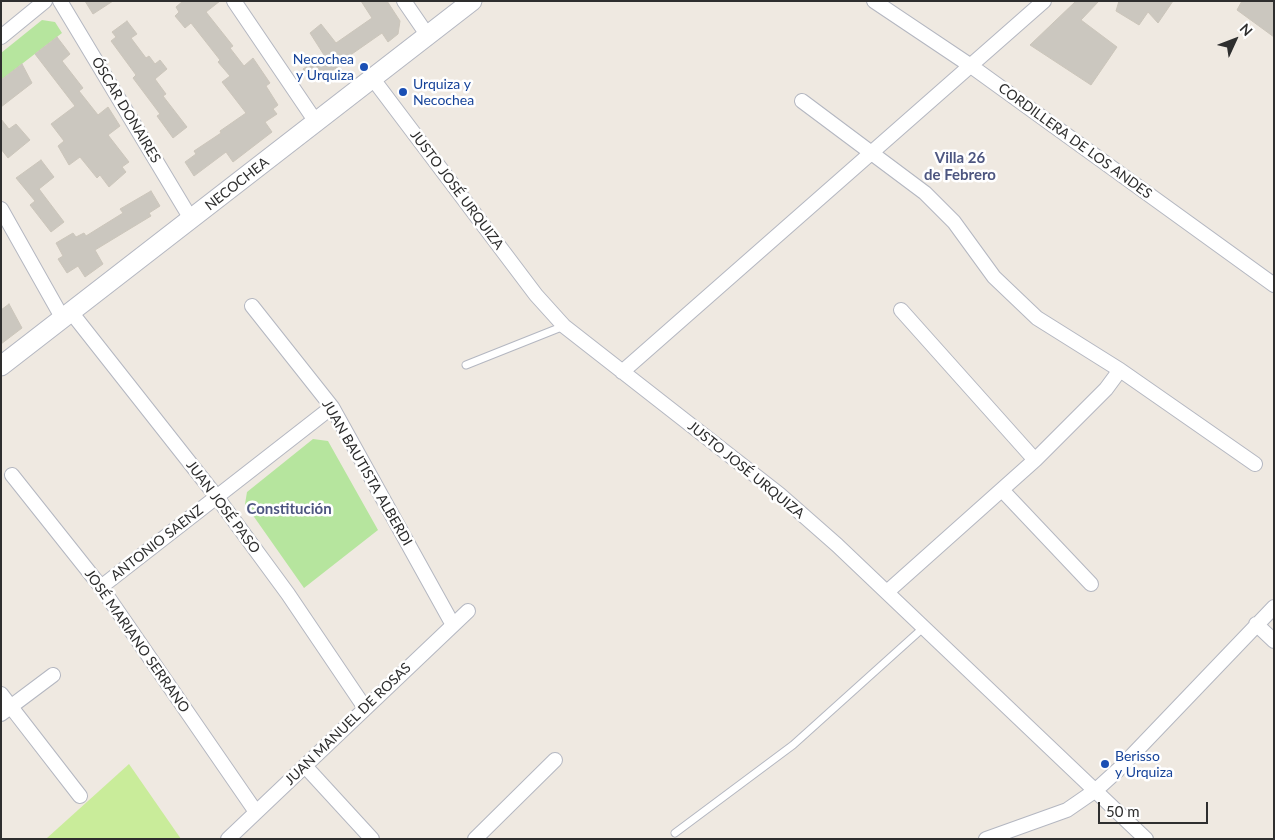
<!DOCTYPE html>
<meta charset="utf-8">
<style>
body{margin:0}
#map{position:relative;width:1275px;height:840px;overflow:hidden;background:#efe9e1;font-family:Lato,sans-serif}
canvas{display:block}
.frame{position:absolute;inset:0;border:2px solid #2e2e2e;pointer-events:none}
.north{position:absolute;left:1210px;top:15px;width:50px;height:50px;-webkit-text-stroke:4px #fff;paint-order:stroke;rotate:47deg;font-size:14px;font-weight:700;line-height:20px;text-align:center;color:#2e2e2e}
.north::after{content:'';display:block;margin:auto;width:18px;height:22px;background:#2e2e2e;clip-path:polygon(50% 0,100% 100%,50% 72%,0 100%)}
.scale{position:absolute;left:1098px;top:802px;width:110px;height:22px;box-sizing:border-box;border:2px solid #2e2e2e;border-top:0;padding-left:6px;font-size:15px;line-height:18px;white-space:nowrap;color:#2e2e2e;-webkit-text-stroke:4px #fff;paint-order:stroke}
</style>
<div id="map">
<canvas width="1275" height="840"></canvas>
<div class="frame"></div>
<div class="north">N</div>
<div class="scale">50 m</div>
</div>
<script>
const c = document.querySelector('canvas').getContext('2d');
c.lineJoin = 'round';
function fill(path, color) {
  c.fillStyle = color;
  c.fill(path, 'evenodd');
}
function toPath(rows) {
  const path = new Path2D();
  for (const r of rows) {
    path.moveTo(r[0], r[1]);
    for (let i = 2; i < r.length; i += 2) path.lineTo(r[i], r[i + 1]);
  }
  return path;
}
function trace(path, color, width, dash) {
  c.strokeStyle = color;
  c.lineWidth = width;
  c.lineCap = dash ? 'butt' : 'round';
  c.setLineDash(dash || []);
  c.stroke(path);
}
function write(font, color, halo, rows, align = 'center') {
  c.font = font + ' Lato,sans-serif';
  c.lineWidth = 5;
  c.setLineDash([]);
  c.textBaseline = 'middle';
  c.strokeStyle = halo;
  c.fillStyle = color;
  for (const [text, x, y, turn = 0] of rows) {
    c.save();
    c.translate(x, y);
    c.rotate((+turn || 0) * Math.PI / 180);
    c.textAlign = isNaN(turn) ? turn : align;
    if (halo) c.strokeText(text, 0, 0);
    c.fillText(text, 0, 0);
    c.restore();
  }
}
fill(toPath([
 [42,20,55,22,62,33,1,80,1,53],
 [313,439,328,441,378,530,304,588,245,504,247,492]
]), '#b6e59e');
fill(toPath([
 [129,764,181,839,48,839,47,838]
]), '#c9ec9a');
const building = toPath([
 [85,1,113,1,93,14,85,1],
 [183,1,220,1,206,12,233,46,230,48,244,66,253,58,270,83,266,86,278,105,273,109,277,114,265,122,272,132,233,162,226,152,194,176,185,162,196,154,194,151,221,133,220,131,246,113,222,82,230,76,218,62,220,60,191,23,185,28,175,16,179,12,176,7,183,1],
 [361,1,387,1,400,21,398,34,388,42,382,33,339,63,341,65,320,78,316,80,313,76,309,78,303,69,324,55,310,33,321,24,336,43,372,18,361,1],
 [1076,1,1099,1,1081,20,1117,47,1091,85,1030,45,1076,1],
 [1119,1,1173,1,1158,23,1148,12,1139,25,1116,11,1119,1],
 [1242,1,1274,1,1274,37,1237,10,1242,1],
 [127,21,137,34,131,38,146,58,149,56,155,64,160,60,167,69,155,79,166,94,163,96,187,127,173,138,157,116,160,114,133,78,136,75,111,41,116,37,112,32,127,21],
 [57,37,70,54,62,61,83,88,79,91,98,115,108,107,120,126,108,135,129,162,122,167,126,172,109,187,100,175,97,178,80,157,69,165,58,146,64,141,51,124,75,106,35,54,57,37],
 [22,64,32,83,1,107,1,80,22,64],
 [1,119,9,129,16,124,30,140,8,158,1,149,1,119],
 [41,160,54,177,39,189,64,222,51,232,30,205,35,201,16,178,41,160],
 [151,191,160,206,149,213,151,216,95,250,103,264,85,277,78,266,67,273,58,259,63,256,56,243,73,233,76,237,84,233,86,236,123,213,120,209,151,191],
 [9,304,22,328,1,344,1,310,9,304]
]);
fill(building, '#cbc7bf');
trace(building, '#cbc5ba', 1);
const service = toPath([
 [466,365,564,326],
 [675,833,793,745,923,628]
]);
const minor = toPath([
 [60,1,191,219],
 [234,1,316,122],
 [404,1,428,36],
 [874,1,971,66,1274,285],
 [1,37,45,1],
 [373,79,536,295,564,326,779,494,837,545,1146,839],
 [802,101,925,193,954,222,994,277,1037,318,1120,370,1255,464],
 [1,209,63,319],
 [252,306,332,407,453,625],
 [901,310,1035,460],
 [71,312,216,496,288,594,365,708],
 [622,372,1044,1],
 [12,475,101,587,256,812],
 [1002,490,1091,584],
 [101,587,332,407],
 [887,592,1035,460,1106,389,1120,370],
 [1256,624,1274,641],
 [1,694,80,796],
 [1,714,53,675],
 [305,766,372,839],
 [228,839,468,611],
 [475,839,555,760],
 [986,839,1067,810,1096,790,1118,770,1274,607]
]);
const secondary = toPath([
 [1,366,472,1]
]);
trace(service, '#b4b7c1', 9);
trace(minor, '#b4b7c1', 16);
trace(secondary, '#b4b7c1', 21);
trace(service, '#fff', 7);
trace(minor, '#fff', 14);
trace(secondary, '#fff', 19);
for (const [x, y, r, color] of [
 [364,67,5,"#1a4fb4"],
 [403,92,5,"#1a4fb4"],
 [1105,764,5,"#1a4fb4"]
]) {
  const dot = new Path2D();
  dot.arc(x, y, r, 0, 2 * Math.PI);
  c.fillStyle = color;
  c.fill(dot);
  trace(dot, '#fff', 2);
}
write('14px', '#164399', '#fff', [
 ["Necochea",354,59,"right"],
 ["y Urquiza",354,75,"right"],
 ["Urquiza y",413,84],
 ["Necochea",413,100],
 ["Berisso",1115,756],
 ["y Urquiza",1115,772]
], 'left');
write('14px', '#2e2e2e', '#fff', [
 ["ÓSCAR DONAIRES",126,110,59],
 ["CORDILLERA DE LOS ANDES",1075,141,36],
 ["NECOCHEA",237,184,-38],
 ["JUSTO JOSÉ URQUIZA",457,190,53],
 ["JUSTO JOSÉ URQUIZA",746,470,39],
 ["JUAN BAUTISTA ALBERDI",367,473,60],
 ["JUAN JOSÉ PASO",223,507,53],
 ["ANTONIO SAENZ",157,543,-38],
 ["JOSÉ MARIANO SERRANO",137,641,55],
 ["JUAN MANUEL DE ROSAS",348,724,-44]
]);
write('bold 15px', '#4d5680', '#fff', [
 ["Villa 26",960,158],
 ["de Febrero",960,175],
 ["Constitución",289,509]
]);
</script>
